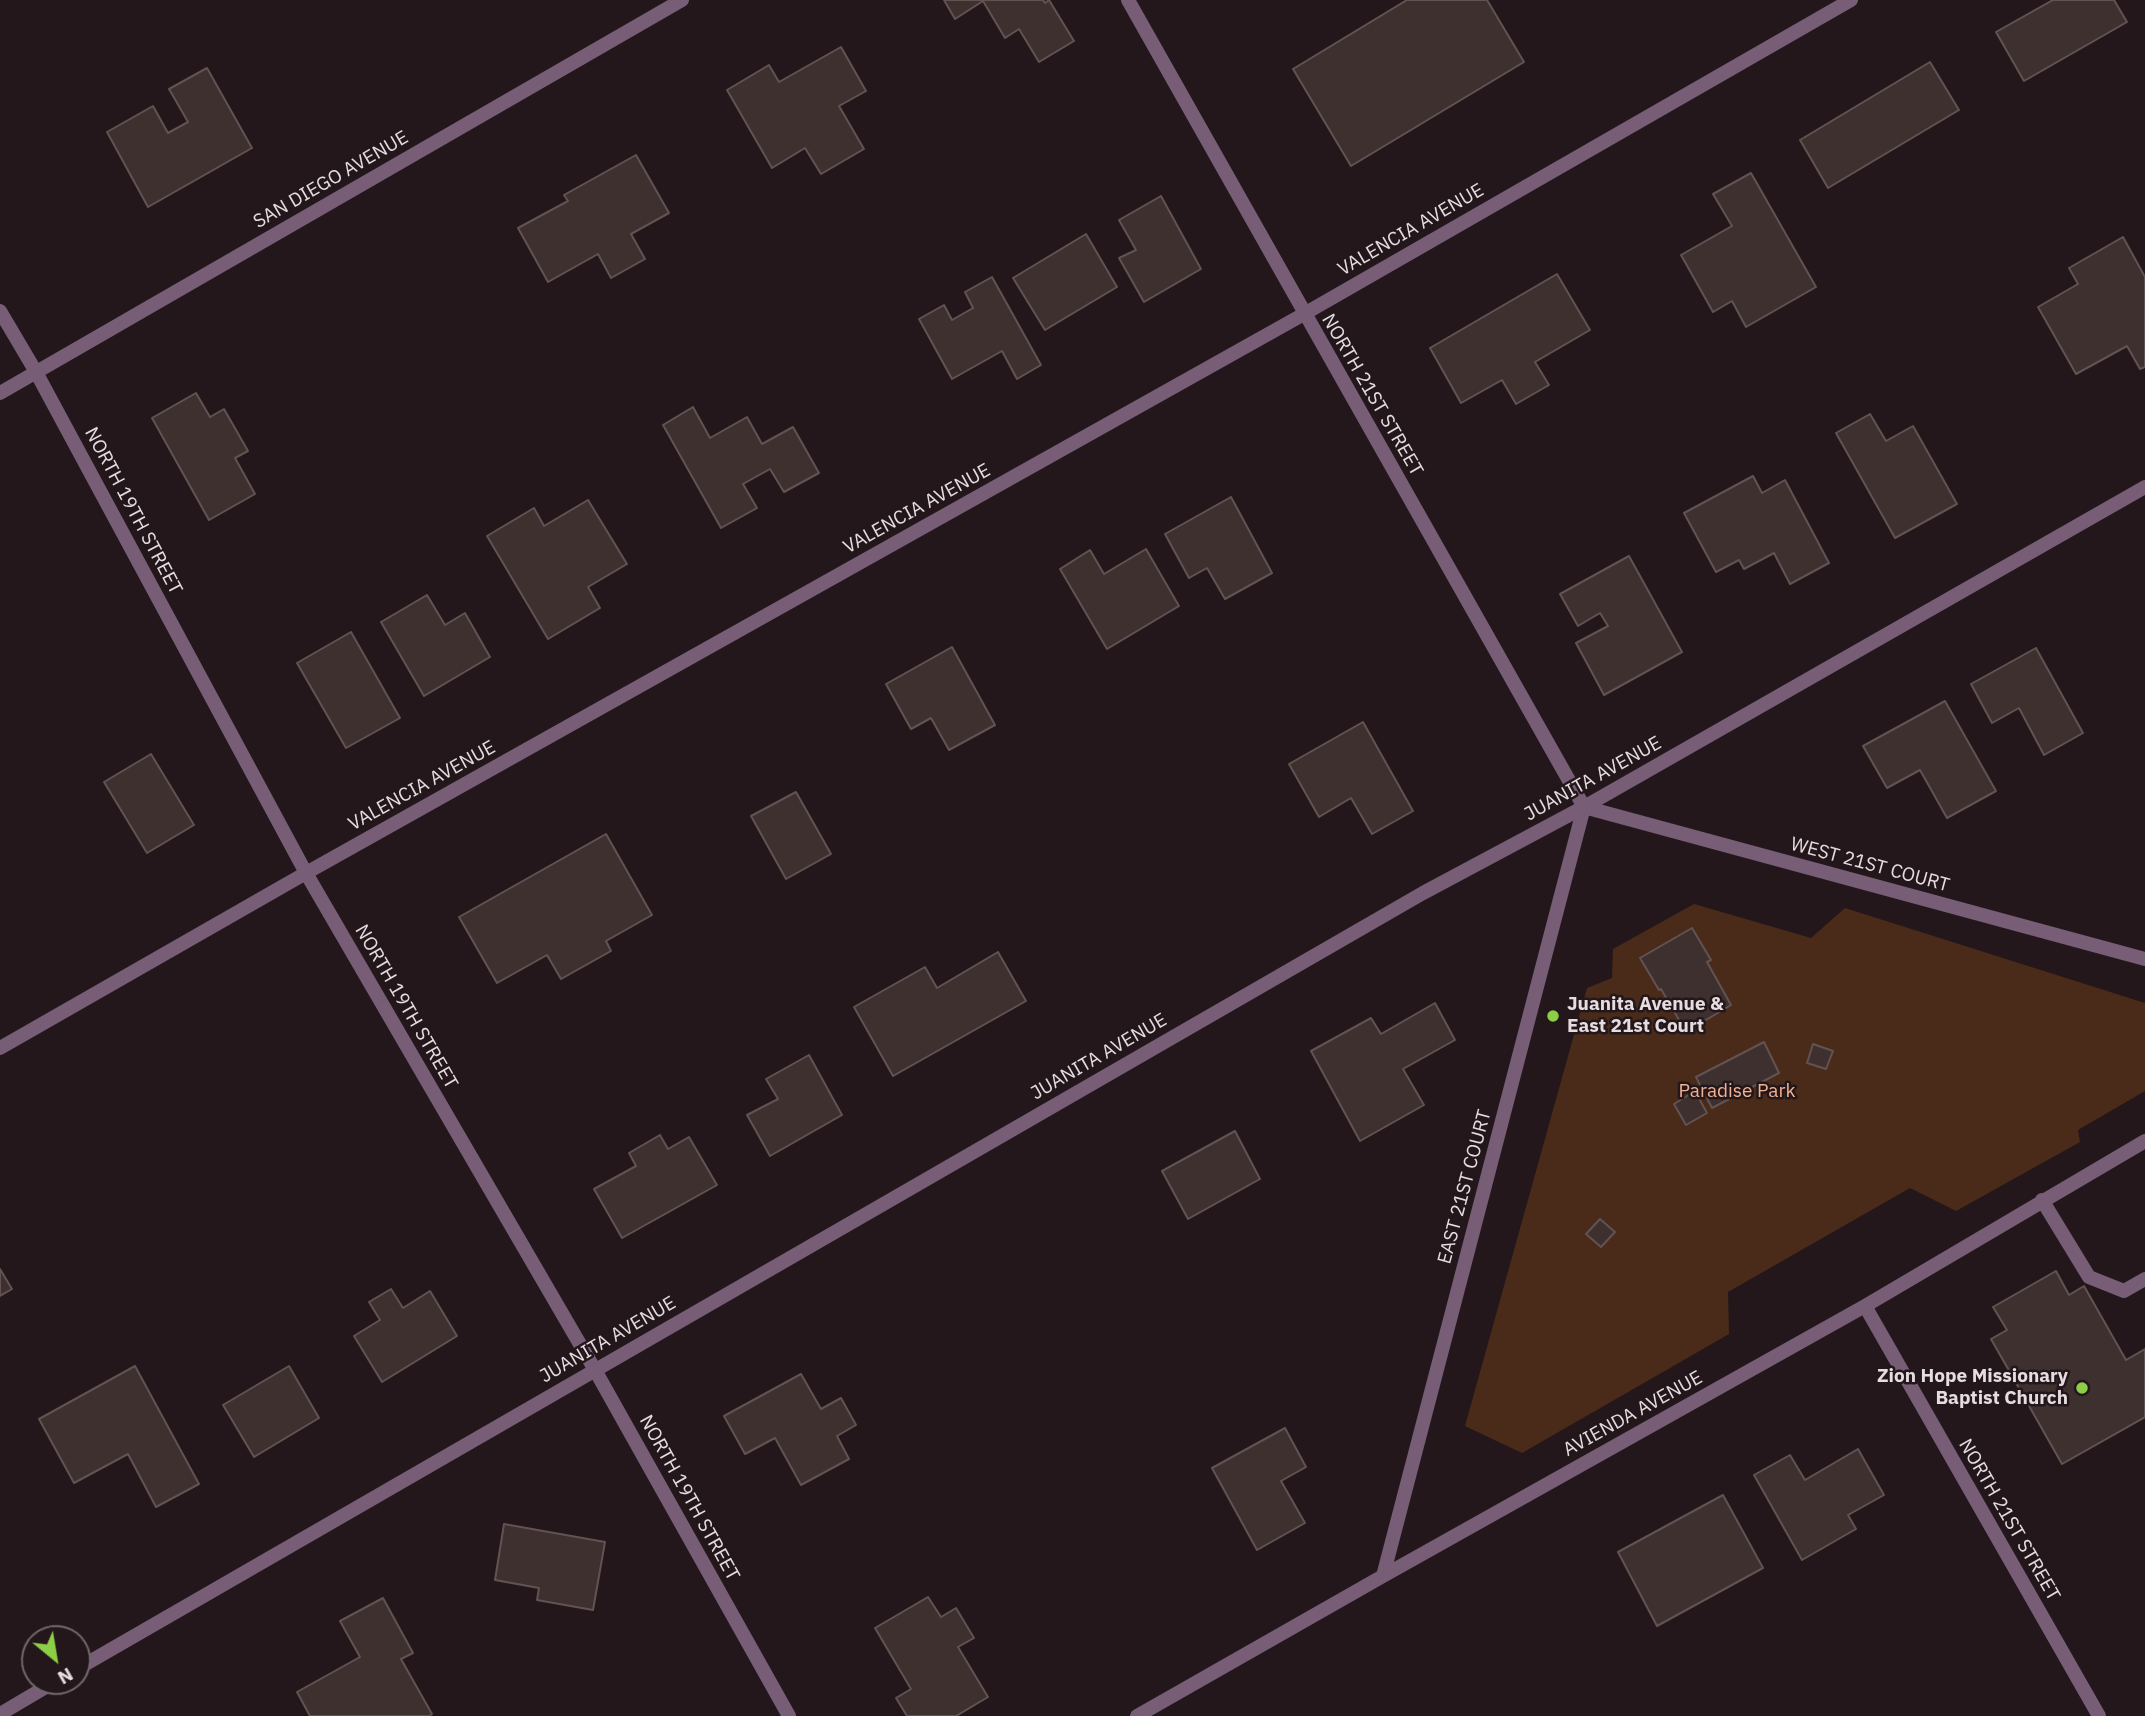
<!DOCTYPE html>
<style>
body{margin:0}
#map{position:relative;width:2145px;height:1716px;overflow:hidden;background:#23171c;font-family:"IBM Plex Sans",sans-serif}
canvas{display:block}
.north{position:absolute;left:21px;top:1625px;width:70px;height:70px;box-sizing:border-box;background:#23171c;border:2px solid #71666a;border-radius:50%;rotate:150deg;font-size:19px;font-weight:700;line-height:28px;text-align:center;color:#e6dde0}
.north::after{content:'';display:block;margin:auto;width:24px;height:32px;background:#8cce45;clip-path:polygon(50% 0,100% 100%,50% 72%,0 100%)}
</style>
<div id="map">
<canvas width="2145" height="1716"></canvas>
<div class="north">N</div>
</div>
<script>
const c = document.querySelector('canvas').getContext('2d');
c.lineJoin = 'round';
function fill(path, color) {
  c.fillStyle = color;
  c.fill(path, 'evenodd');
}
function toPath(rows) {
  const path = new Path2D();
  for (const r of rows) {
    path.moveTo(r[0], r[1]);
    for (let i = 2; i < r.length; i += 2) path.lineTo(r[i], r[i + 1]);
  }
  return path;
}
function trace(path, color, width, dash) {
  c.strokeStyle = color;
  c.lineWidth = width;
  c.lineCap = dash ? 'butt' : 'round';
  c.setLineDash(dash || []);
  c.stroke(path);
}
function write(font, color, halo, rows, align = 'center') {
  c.font = font + ' "IBM Plex Sans",sans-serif';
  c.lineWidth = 5;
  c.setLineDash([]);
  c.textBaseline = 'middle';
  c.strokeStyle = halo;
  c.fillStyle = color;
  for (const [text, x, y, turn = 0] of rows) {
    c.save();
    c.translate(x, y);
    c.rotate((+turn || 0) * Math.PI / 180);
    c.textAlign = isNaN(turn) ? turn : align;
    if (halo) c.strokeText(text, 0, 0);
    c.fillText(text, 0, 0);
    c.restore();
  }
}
fill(toPath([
 [1694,904,1811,938,1845,908,2145,1003,2145,1091,2078,1130,2080,1142,1956,1211,1910,1188,1728,1292,1729,1334,1522,1453,1465,1426,1587,988,1612,978,1613,949]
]), '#4a2b19');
const building = toPath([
 [944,0,1043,0,1045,3,1049,0,1074,41,1039,62,1019,29,1005,38,983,1,955,19,944,0],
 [1407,0,1487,0,1524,62,1351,166,1293,69,1407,0],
 [2053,0,2114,0,2127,22,2024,81,1996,32,2053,0],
 [841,47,866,91,839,106,864,149,821,174,805,148,772,168,727,90,769,65,779,82,841,47],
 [1930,62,1959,110,1828,188,1800,140,1930,62],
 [207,68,252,148,148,207,107,132,153,106,168,133,188,122,169,89,207,68],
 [636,155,669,213,631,234,645,259,611,278,598,254,548,282,518,228,568,201,564,195,636,155],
 [1751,173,1816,287,1746,327,1732,301,1713,312,1681,255,1732,226,1713,194,1751,173],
 [1161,196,1201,269,1144,302,1119,258,1136,250,1119,220,1161,196],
 [1086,234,1117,287,1045,330,1013,278,1086,234],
 [2123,237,2145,277,2145,367,2140,369,2127,346,2076,374,2038,307,2078,284,2069,268,2123,237],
 [1557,274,1590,330,1535,362,1549,385,1516,404,1502,380,1461,403,1430,348,1557,274],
 [992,277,1041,365,1017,379,1002,351,952,379,919,319,944,305,952,320,973,308,965,292,992,277],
 [196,393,210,417,224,409,248,451,235,458,255,494,209,520,152,418,196,393],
 [693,407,710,438,747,417,762,444,793,427,819,473,784,492,770,469,743,484,757,508,721,528,663,425,693,407],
 [1870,414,1886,441,1913,426,1957,504,1895,538,1836,433,1870,414],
 [1753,476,1762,493,1785,480,1829,563,1790,584,1774,553,1744,569,1739,560,1716,572,1684,513,1753,476],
 [1231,497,1272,573,1225,599,1207,568,1189,578,1165,534,1231,497],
 [588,500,627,564,588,587,600,608,548,639,487,536,534,508,544,526,588,500],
 [1146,549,1179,606,1107,649,1060,569,1090,550,1104,574,1146,549],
 [1629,556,1682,652,1604,695,1576,643,1608,626,1600,613,1578,626,1560,594,1629,556],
 [427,595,445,625,465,613,490,657,424,696,381,622,427,595],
 [351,632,400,718,346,748,297,663,351,632],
 [952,647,995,725,949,750,931,718,911,729,886,684,952,647],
 [2036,648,2083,733,2044,755,2019,708,1992,723,1971,684,2036,648],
 [1945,701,1996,791,1947,818,1920,770,1887,788,1863,746,1945,701],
 [1363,722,1413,811,1372,834,1351,798,1319,817,1289,764,1363,722],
 [151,754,194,825,147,853,104,782,151,754],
 [796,792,831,854,786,879,751,816,796,792],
 [606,834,652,915,606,941,611,951,561,979,547,955,497,983,459,917,606,834],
 [1692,928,1711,960,1707,962,1731,1005,1686,1032,1661,989,1659,990,1640,958,1692,928],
 [998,952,1026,1001,893,1076,854,1007,925,967,937,988,998,952],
 [1435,1003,1455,1040,1403,1069,1424,1105,1360,1141,1311,1051,1371,1018,1381,1034,1435,1003],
 [1764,1042,1779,1073,1712,1108,1696,1077,1764,1042],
 [1813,1044,1833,1051,1826,1069,1807,1063,1813,1044],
 [809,1055,842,1115,770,1156,747,1115,778,1099,766,1079,809,1055],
 [1695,1091,1707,1113,1686,1125,1674,1104,1695,1091],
 [1235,1131,1260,1179,1188,1219,1162,1171,1235,1131],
 [660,1135,668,1149,689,1137,717,1185,622,1238,594,1189,636,1166,629,1153,660,1135],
 [1600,1219,1615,1232,1601,1247,1586,1234,1600,1219],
 [0,1269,12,1289,0,1296,0,1269],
 [2056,1271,2069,1295,2084,1286,2126,1360,2145,1349,2145,1417,2062,1464,1991,1339,2007,1330,1993,1307,2056,1271],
 [391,1289,403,1308,430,1291,457,1336,382,1382,354,1336,380,1320,369,1302,391,1289],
 [135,1366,199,1484,156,1507,128,1454,74,1483,39,1419,135,1366],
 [289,1366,319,1418,254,1457,223,1405,289,1366],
 [801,1374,821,1409,841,1398,856,1425,837,1436,849,1459,801,1485,775,1438,745,1454,724,1416,801,1374],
 [1285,1428,1306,1467,1281,1481,1305,1523,1257,1550,1212,1468,1285,1428],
 [1858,1449,1884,1495,1848,1515,1856,1529,1802,1560,1754,1475,1790,1455,1805,1480,1858,1449],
 [1723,1495,1763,1568,1657,1626,1618,1552,1723,1495],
 [504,1524,605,1542,593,1610,537,1600,539,1588,495,1580,504,1524],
 [928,1597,941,1617,956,1608,974,1638,958,1647,988,1697,956,1716,907,1716,896,1698,911,1689,875,1628,928,1597],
 [383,1598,413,1653,401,1659,432,1714,429,1716,310,1716,297,1692,360,1657,340,1621,383,1598]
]);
fill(building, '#3e302f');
trace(building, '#625352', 2);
trace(toPath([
 [2042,1200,2089,1277,2124,1291,2145,1279]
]), '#785d77', 14);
trace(toPath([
 [1128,0,1584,807],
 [0,311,36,372,306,873,595,1370,789,1716],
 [0,393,682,0],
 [1584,807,2145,959],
 [0,1048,306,873,1304,314,1851,0],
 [1865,1306,2099,1716],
 [1383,1576,1584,807],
 [1137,1716,1383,1576,1865,1306,2145,1141]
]), '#785d77', 14);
trace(toPath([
 [77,1669,1423,893,1584,807,2145,487],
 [0,1714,56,1681]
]), '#785d77', 14);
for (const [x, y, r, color] of [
 [1553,1016,7,"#8cce45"],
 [2082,1388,7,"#8cce45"]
]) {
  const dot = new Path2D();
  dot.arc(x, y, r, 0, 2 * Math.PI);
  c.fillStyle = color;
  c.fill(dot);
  trace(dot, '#23171c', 2.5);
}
write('19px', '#e6dde0', '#23171c', [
 ["SAN DIEGO AVENUE",331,180,-30],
 ["VALENCIA AVENUE",1411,230,-30],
 ["NORTH 21ST STREET",1372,395,60],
 ["VALENCIA AVENUE",917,509,-29],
 ["NORTH 19TH STREET",133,511,62],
 ["JUANITA AVENUE",1593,779,-29],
 ["VALENCIA AVENUE",422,786,-29],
 ["WEST 21ST COURT",1870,865,15],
 ["NORTH 19TH STREET",406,1007,60],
 ["JUANITA AVENUE",1099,1057,-30],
 ["EAST 21ST COURT",1465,1187,-75],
 ["JUANITA AVENUE",608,1340,-30],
 ["AVIENDA AVENUE",1633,1414,-29],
 ["NORTH 19TH STREET",689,1498,61],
 ["NORTH 21ST STREET",2009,1520,60]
]);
write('bold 19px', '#e6dde0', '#23171c', [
 ["Juanita Avenue &",1567,1005],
 ["East 21st Court",1567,1027],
 ["Zion Hope Missionary",2068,1377,"right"],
 ["Baptist Church",2068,1399,"right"]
], 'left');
write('19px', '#f1b290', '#23171c', [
 ["Paradise Park",1737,1092]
]);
</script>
